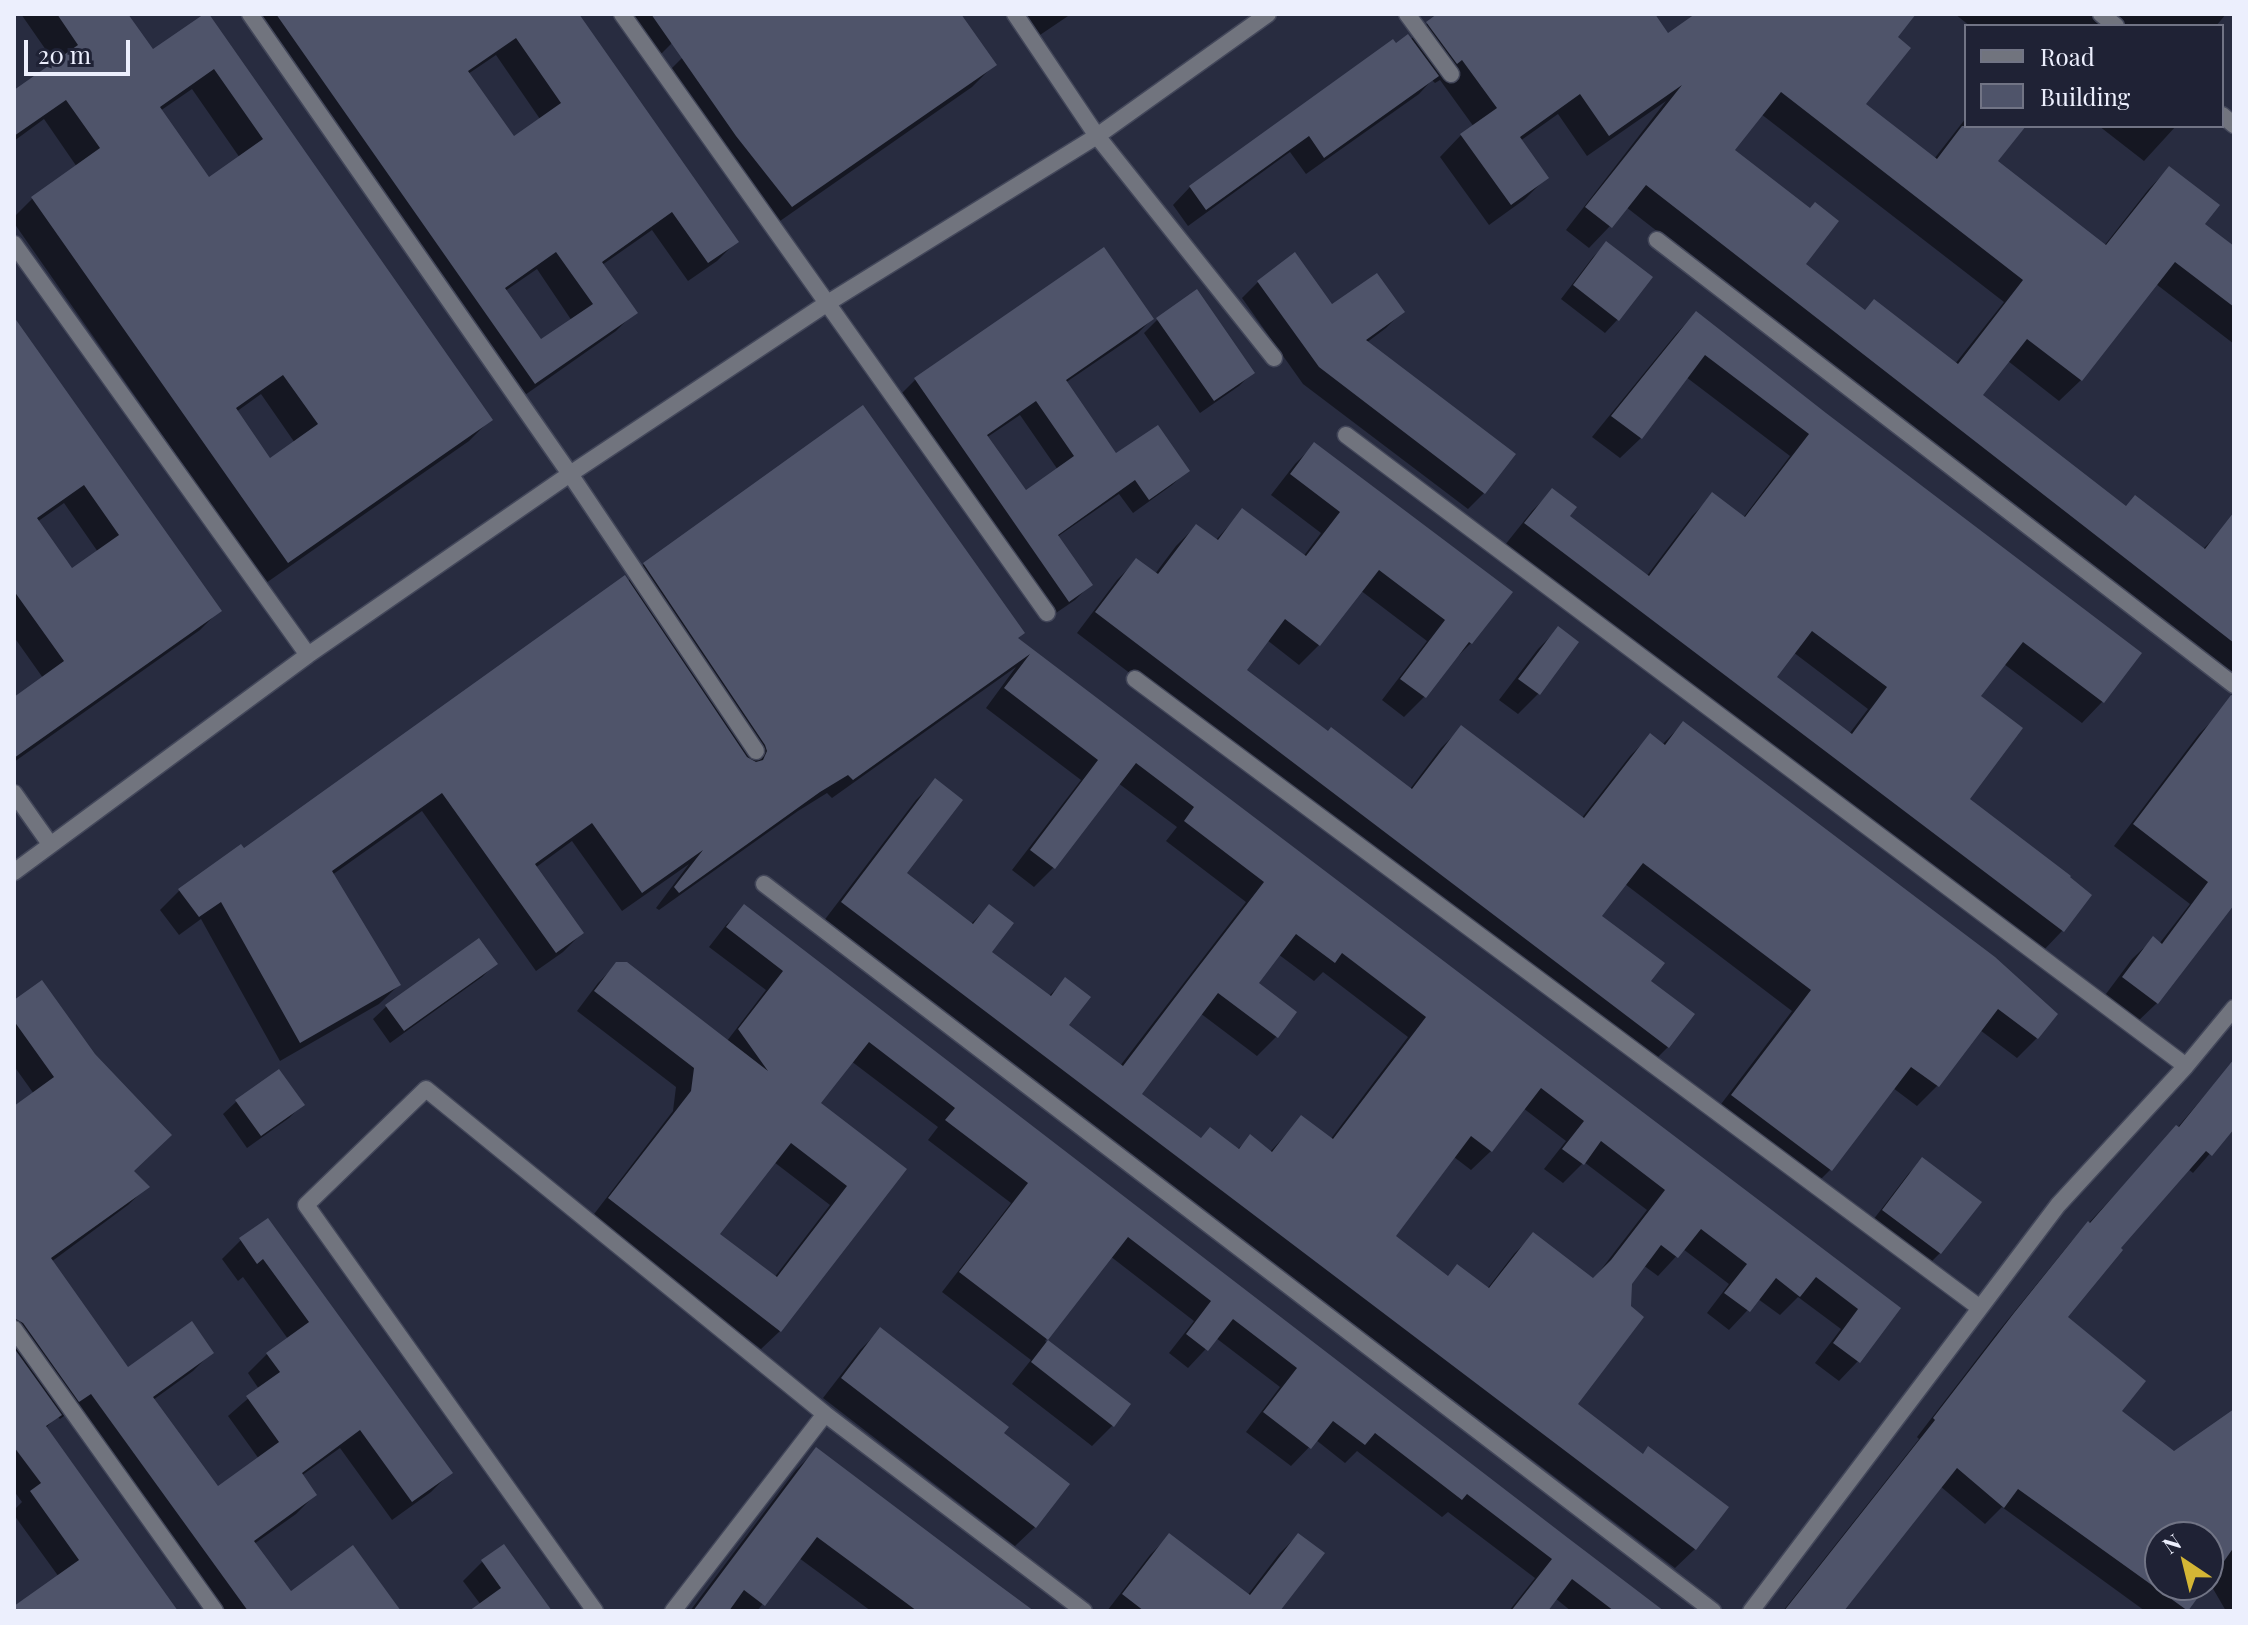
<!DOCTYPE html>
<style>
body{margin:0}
#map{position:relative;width:2248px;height:1625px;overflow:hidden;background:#282c40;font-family:"Playfair Display",serif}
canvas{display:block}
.frame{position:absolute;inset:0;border:16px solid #eceffd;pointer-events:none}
.legend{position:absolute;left:1964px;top:24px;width:260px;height:104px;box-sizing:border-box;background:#1f2235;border:2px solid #717485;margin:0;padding:10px 14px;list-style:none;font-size:24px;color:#eceffd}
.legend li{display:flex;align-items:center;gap:16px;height:40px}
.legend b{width:40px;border:2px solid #717485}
.north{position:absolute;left:2144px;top:1521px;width:80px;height:80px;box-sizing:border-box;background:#1f2235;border:2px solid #717485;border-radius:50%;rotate:325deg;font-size:22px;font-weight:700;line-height:32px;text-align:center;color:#eceffd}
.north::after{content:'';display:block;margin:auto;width:28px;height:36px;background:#d4b635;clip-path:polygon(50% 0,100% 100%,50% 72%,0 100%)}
.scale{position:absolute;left:24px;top:40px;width:106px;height:36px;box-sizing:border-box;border:4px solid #eceffd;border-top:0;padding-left:10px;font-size:24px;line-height:28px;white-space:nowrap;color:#eceffd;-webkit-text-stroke:6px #1f2235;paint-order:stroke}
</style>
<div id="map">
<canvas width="2248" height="1625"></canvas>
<div class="frame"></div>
<ul class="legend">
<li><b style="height:10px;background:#71747e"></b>Road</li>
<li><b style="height:22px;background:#4f546a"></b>Building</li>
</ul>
<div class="north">N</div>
<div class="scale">20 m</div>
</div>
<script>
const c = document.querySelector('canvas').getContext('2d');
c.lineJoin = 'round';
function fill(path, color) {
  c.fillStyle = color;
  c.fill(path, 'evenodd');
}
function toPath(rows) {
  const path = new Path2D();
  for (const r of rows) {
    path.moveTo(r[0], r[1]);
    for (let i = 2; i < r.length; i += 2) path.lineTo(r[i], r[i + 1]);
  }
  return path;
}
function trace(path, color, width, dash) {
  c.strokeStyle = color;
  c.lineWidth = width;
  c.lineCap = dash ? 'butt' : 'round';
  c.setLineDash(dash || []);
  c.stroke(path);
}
fill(toPath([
 [21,14,125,14,152,52,207,15,490,420,469,441,266,583,14,223,14,217,33,198,77,167,44,119,14,141,14,92,55,63],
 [192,89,240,158,209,180,160,111],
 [261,394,295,443,270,461,236,412],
 [244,14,577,14,736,242,717,261,688,281,652,230,602,265,635,312,616,331,515,402],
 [496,55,540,119,514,139,468,74],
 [537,269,572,321,541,342,505,291],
 [614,14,684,14,671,44,650,65],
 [738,14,959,14,994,65,972,87,770,228,660,80,682,58],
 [1026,14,1071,14,1040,35],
 [1441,14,1652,14,1668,36,1699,14,1913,14,1895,38,1864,104,1934,159,1966,118,1966,126,2023,126,1995,161,2104,246,2148,190,2169,168,2202,224,2234,249,2234,344,2156,284,2081,380,2059,401,2008,361,1980,396,2125,508,2203,549,2223,529,2234,538,2234,680,1626,207,1610,226,1589,248,1566,230,1666,101,1587,156,1558,114,1520,141,1546,178,1525,199,1489,225,1440,157,1461,135,1474,127,1440,80,1435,83,1432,80,1419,94,1306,174,1290,152,1188,226,1173,205,1190,187,1396,46,1410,40,1428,23],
 [1761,114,2004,302,1955,364,1864,312,1803,264,1733,150],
 [1955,14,2226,14,2216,26,1970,26],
 [2099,126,2176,126,2144,161],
 [1606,244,1618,319,1605,333,1561,299,1593,257],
 [1258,282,1332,307,1402,312,1386,328,1366,343,1484,493,1468,509,1303,384,1242,298],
 [1696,313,1824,414,2139,653,2102,702,2082,723,2004,664,1978,697,1967,799,2089,895,2062,931,2042,952,1505,545,1532,511,1552,491,1567,517,1646,577,1692,516,1713,495,1743,518,1790,456,1686,377,1641,438,1620,458,1592,437,1676,334],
 [1793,652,1868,709,1849,734,1774,677],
 [1152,319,1137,334,1065,383,1116,456,1188,470,1172,485,1133,513,1119,494,1057,537,1090,585,1075,600,1053,615,900,395,915,380],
 [1020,415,1058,470,1025,493,986,438],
 [1157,320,1252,373,1239,386,1200,413,1144,333],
 [14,321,219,611,200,630,14,762,14,699,43,678,14,637],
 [64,503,98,552,71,571,37,522],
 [1315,444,1471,643,1450,664,1424,697,1404,717,1382,700,1427,641,1360,590,1319,645,1299,665,1267,640,1244,670,1328,733,1410,789,1441,748,1461,728,1581,819,1630,756,1650,736,1662,745,1683,723,2037,1038,2017,1058,1980,1030,1937,1086,1917,1106,1893,1088,1830,1170,1810,1190,1712,1116,1792,1011,1625,884,1600,916,1648,981,1668,1047,1648,1067,1077,633,1117,580,1137,560,1155,574,1176,546,1196,526,1215,541,1242,511,1303,557,1321,533,1271,495,1295,464],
 [644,564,1016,639,1898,1308,1858,1361,1839,1381,1815,1363,1841,1329,1798,1297,1780,1315,1758,1299,1729,1330,1707,1313,1729,1284,1683,1249,1658,1276,1643,1265,1630,1283,1575,1405,1695,1549,1675,1568,823,922,916,800,935,781,904,874,971,924,989,906,990,952,1048,997,1065,980,1067,1026,1120,1066,1246,902,1166,841,1177,827,1118,783,1053,868,1034,887,1012,870,1081,780,986,708,1016,667,832,798,827,793,798,811,659,910,656,908,689,864,622,911,572,841,535,868,582,933,563,952,536,971,422,811,332,875,399,985,379,1004,280,1061,201,919,179,935,160,910,180,890,243,851,627,582],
 [1278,954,1314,981,1323,972,1408,1037,1330,1140,1301,1118,1270,1152,1250,1137,1237,1150,1200,1140,1139,1094,1200,1013,1257,1056,1276,1037,1295,1012,1256,983],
 [1523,1108,1566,1141,1544,1169,1563,1183,1584,1162,1647,1210,1593,1280,1533,1235,1514,1254,1487,1289,1447,1277,1393,1237,1454,1157,1471,1170,1491,1151],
 [1558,629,1577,643,1538,694,1518,714,1499,700,1538,649],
 [2219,714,2234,725,2234,902,2157,1003,2136,1023,2103,998,2132,959,2153,939,2159,944,2190,904,2114,846,2199,734],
 [745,907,1656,1611,1571,1611,1555,1598,1545,1611,1509,1611,1535,1578,1448,1512,1442,1517,1357,1451,1345,1463,1316,1440,1291,1466,1246,1432,1280,1387,1216,1338,1188,1368,1169,1353,1194,1321,1110,1256,1045,1341,1129,1405,1112,1426,1092,1446,1012,1384,1031,1360,942,1292,1011,1203,928,1140,938,1127,851,1061,818,1103,904,1169,780,1331,761,1349,591,1218,673,1111,676,1087,577,1011,598,983,617,964,727,1041,766,990,709,947,726,925],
 [774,1162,830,1205,774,1278,717,1234],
 [495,964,482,977,390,1043,373,1019,387,1006],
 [14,1003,132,1171,147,1187,128,1205,51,1262,128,1370,212,1352,193,1371,153,1400,218,1489,259,1459,228,1416,259,1389,248,1373,267,1354,288,1339,243,1277,238,1281,222,1259,241,1240,267,1220,450,1473,431,1492,392,1520,340,1448,301,1476,315,1495,296,1514,254,1544,290,1593,399,1611,216,1611,71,1411,60,1419,57,1416,45,1429,175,1611,14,1611,14,1606,59,1577,14,1515,14,1510,22,1502,14,1491,14,1109,34,1094,14,1066],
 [2234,1061,2234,1126,2193,1173,2188,1169,2118,1248,2065,1318,2119,1411,2174,1454,2234,1490,2234,1611,2226,1611,2208,1580,2208,1537,2160,1537,2160,1585,2205,1585,2186,1611,2145,1611,2002,1507,1985,1524,1940,1486,1841,1611,1783,1611,1919,1439,1917,1437,1997,1333,2071,1242,2177,1128],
 [237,1101,302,1105,289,1118,247,1148,223,1114],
 [1923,1160,1940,1253,1927,1266,1870,1224,1909,1173],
 [880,1330,1002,1434,1035,1527,1015,1546,823,1398,860,1350],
 [816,1450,1007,1611,871,1611,799,1558,757,1611,690,1611,796,1470],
 [1298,1535,1277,1611,1107,1611,1150,1555,1169,1536,1247,1596,1279,1554],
 [482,1562,550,1611,472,1611,481,1605,463,1581]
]), '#0007');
fill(toPath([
 [57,14,128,14,153,49,204,14,209,14,493,420,288,563,31,197,100,148,66,100,14,136,14,90,78,45],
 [214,69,263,139,209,177,160,107],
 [283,375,318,424,270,458,236,408],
 [276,14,579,14,739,242,708,263,672,212,602,262,638,313,535,384],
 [516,38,561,103,514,136,468,71],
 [556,252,593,304,541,339,505,288],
 [651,14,961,14,997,65,792,207,736,136],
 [1437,14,1655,14,1668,33,1695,14,1916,14,1898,37,1911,48,1866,104,1937,159,1962,126,2026,126,1998,161,2106,245,2169,166,2220,205,2205,224,2234,246,2234,307,2175,262,2082,381,2027,339,1983,395,2126,506,2135,495,2205,549,2234,512,2234,643,1646,185,1612,228,1585,207,1682,85,1609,136,1580,94,1520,137,1549,178,1511,205,1460,134,1497,108,1462,60,1457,64,1426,22],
 [1781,92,2023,280,1958,364,1874,299,1865,310,1806,264,1839,221,1815,202,1810,208,1735,150],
 [1408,34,1439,76,1324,158,1309,136,1206,210,1189,186,1393,39,1396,43],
 [1606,241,1653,277,1619,321,1573,285],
 [1104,247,1154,319,1066,380,1116,453,1158,425,1190,471,1149,500,1135,480,1058,535,1093,585,1069,602,914,378],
 [1036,401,1074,456,1026,490,987,435],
 [1295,252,1332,304,1377,273,1405,312,1366,340,1516,454,1485,494,1319,367,1257,281],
 [1197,289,1255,373,1214,401,1156,318],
 [1696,311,1826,413,2142,653,2104,703,2023,642,1981,696,2023,728,1970,799,2071,876,2070,877,2092,895,2064,932,1524,523,1552,488,1577,507,1570,516,1649,576,1712,492,1745,517,1809,434,1705,355,1642,439,1611,416],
 [1812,631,1887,687,1852,734,1777,677],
 [14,317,222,611,14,758,14,697,64,661,14,591],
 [84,485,119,535,72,568,37,518],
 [863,405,1025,633,1018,638,1901,1308,1860,1363,1833,1343,1858,1309,1816,1277,1800,1297,1776,1278,1750,1312,1724,1293,1747,1264,1701,1229,1678,1258,1661,1245,1632,1284,1631,1306,1644,1317,1578,1404,1643,1454,1648,1446,1729,1507,1696,1550,841,902,935,778,963,800,907,873,973,924,989,904,1014,923,992,952,1051,996,1065,977,1091,997,1069,1025,1123,1066,1193,974,1264,882,1184,821,1194,807,1136,763,1055,869,1030,850,1098,760,1004,688,1030,654,853,780,848,775,820,792,679,893,674,887,703,850,642,893,592,823,535,864,584,933,556,953,442,793,332,871,401,985,300,1043,221,902,199,917,178,889,241,844,244,848,625,575,747,757,756,762,763,760,767,751,765,745,643,563],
 [1296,934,1335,963,1342,953,1426,1017,1333,1139,1301,1115,1272,1152,1250,1134,1239,1149,1210,1127,1201,1138,1142,1094,1218,993,1278,1038,1297,1012,1259,983],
 [1541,1088,1584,1121,1562,1149,1584,1165,1601,1141,1665,1190,1611,1260,1593,1278,1533,1232,1489,1288,1457,1264,1448,1276,1396,1236,1471,1136,1492,1152],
 [1314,442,1513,592,1472,644,1469,642,1426,698,1400,679,1445,620,1379,570,1320,646,1285,619,1247,670,1328,731,1331,727,1412,789,1461,725,1584,818,1650,733,1665,745,1683,721,1995,957,2058,1014,2038,1039,1998,1009,1939,1087,1911,1067,1832,1171,1731,1095,1811,990,1643,863,1602,916,1665,963,1651,981,1695,1014,1669,1048,1095,612,1136,558,1158,574,1196,524,1218,540,1242,508,1306,556,1340,512,1290,474],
 [1558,626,1579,642,1540,695,1518,679],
 [2231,695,2234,696,2234,905,2158,1004,2122,977,2153,936,2162,944,2208,882,2133,824],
 [744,904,1568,1538,1664,1611,1614,1611,1572,1579,1548,1611,1511,1611,1552,1559,1467,1494,1462,1500,1375,1433,1365,1445,1333,1421,1311,1449,1263,1412,1297,1368,1233,1319,1208,1351,1186,1334,1211,1301,1128,1237,1048,1340,959,1272,1028,1183,945,1120,955,1108,869,1042,821,1103,907,1169,781,1332,608,1198,691,1091,694,1068,594,991,616,962,627,962,768,1071,738,1029,783,971,726,927],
 [791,1143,847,1186,777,1277,720,1234],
 [479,938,498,964,404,1031,385,1005],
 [42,980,95,1054,172,1135,134,1171,150,1187,51,1258,128,1367,192,1321,214,1353,153,1397,218,1486,279,1442,246,1396,280,1372,266,1353,309,1322,263,1259,257,1264,239,1238,268,1218,453,1473,412,1502,360,1430,302,1473,317,1495,254,1541,291,1591,353,1545,401,1611,248,1611,91,1394,79,1402,23,1323,14,1318,14,1106,54,1077,14,1021,14,1000],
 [2234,1059,2234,1129,2212,1156,2206,1151,2121,1248,2123,1250,2068,1317,2146,1381,2122,1411,2174,1451,2234,1409,2234,1547,2208,1584,2208,1537,2160,1537,2160,1585,2207,1585,2188,1611,2018,1489,2004,1508,1957,1468,1844,1611,1784,1611,1935,1420,1933,1418,2014,1313,2088,1221,2090,1223,2176,1125,2179,1127],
 [279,1069,305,1105,261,1136,235,1100],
 [1922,1157,1982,1202,1941,1254,1882,1210],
 [880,1327,1009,1427,1004,1433,1070,1484,1036,1528,841,1378],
 [1048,1340,1131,1404,1114,1427,1031,1362],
 [14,1348,62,1415,46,1426,178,1611,14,1611,14,1606,79,1560,30,1491,41,1483,14,1447],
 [816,1447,992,1580,1034,1611,917,1611,817,1537,765,1606,744,1590,729,1611,693,1611],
 [1169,1533,1250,1595,1298,1533,1325,1553,1280,1611,1144,1611,1122,1594],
 [504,1544,552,1611,469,1611,501,1588,481,1560]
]), '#4f546a');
const minor = toPath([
 [250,14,570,474,756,751],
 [622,14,1047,613],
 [1015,14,1097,136,1274,358],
 [1407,14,1451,74],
 [2101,14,2116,26],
 [2222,115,2234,125],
 [1657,240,2234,685],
 [14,244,308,655],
 [1346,435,2186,1066],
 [1135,679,1980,1308],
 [14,793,50,844],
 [14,872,308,655,570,474,826,304,1097,136,1268,14],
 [764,884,1713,1611],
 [14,1329,215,1611],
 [595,1611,306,1205,426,1089,825,1414,1084,1611],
 [673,1611,825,1414],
 [1751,1611,2058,1205,2186,1066,2234,1008]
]);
trace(minor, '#43475a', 19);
trace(minor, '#71747e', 16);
</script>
